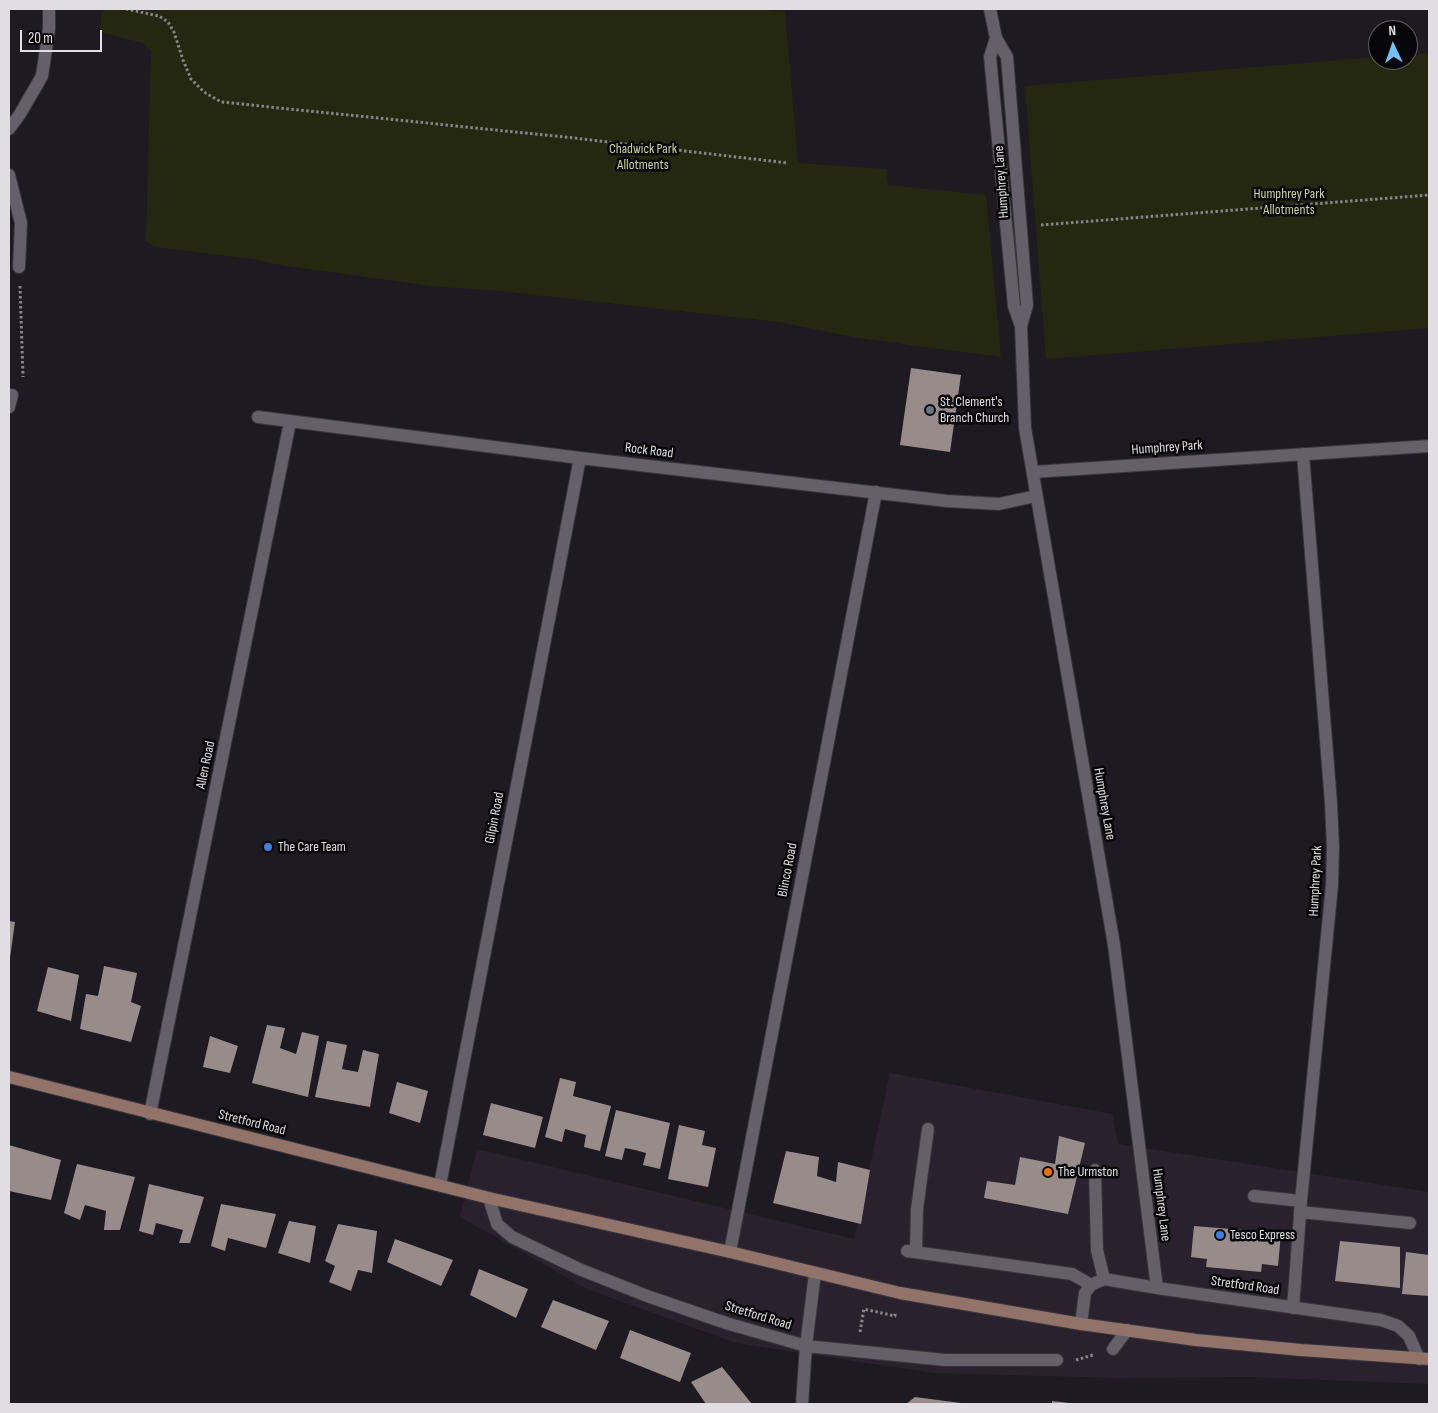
<!DOCTYPE html>
<style>
body{margin:0}
#map{position:relative;width:1438px;height:1413px;overflow:hidden;background:#1e1a21;font-family:"Sofia Sans Condensed",sans-serif}
canvas{display:block}
.frame{position:absolute;inset:0;border:10px solid #e0dee3;pointer-events:none}
.north{position:absolute;left:1368px;top:20px;width:50px;height:50px;box-sizing:border-box;background:#070608;border:1px solid #5e5c60;border-radius:50%;rotate:357deg;font-size:14px;font-weight:700;line-height:20px;text-align:center;color:#e0dee3}
.north::after{content:'';display:block;margin:auto;width:18px;height:22px;background:#75c0f6;clip-path:polygon(50% 0,100% 100%,50% 72%,0 100%)}
.scale{position:absolute;left:20px;top:30px;width:82px;height:22px;box-sizing:border-box;border:2px solid #e0dee3;border-top:0;padding-left:6px;font-size:15px;line-height:18px;white-space:nowrap;color:#e0dee3;-webkit-text-stroke:4px #070608;paint-order:stroke}
</style>
<div id="map">
<canvas width="1438" height="1413"></canvas>
<div class="frame"></div>
<div class="north">N</div>
<div class="scale">20 m</div>
</div>
<script>
const c = document.querySelector('canvas').getContext('2d');
c.lineJoin = 'round';
function fill(path, color) {
  c.fillStyle = color;
  c.fill(path, 'evenodd');
}
function toPath(rows) {
  const path = new Path2D();
  for (const r of rows) {
    path.moveTo(r[0], r[1]);
    for (let i = 2; i < r.length; i += 2) path.lineTo(r[i], r[i + 1]);
  }
  return path;
}
function trace(path, color, width, dash) {
  c.strokeStyle = color;
  c.lineWidth = width;
  c.lineCap = dash ? 'butt' : 'round';
  c.setLineDash(dash || []);
  c.stroke(path);
}
function write(font, color, halo, rows, align = 'center') {
  c.font = font + ' "Sofia Sans Condensed",sans-serif';
  c.lineWidth = 5;
  c.setLineDash([]);
  c.textBaseline = 'middle';
  c.strokeStyle = halo;
  c.fillStyle = color;
  for (const [text, x, y, turn = 0] of rows) {
    c.save();
    c.translate(x, y);
    c.rotate((+turn || 0) * Math.PI / 180);
    c.textAlign = isNaN(turn) ? turn : align;
    if (halo) c.strokeText(text, 0, 0);
    c.fillText(text, 0, 0);
    c.restore();
  }
}
fill(toPath([
 [890,1073,1112,1114,1118,1144,1429,1192,1429,1384,1248,1377,1116,1378,933,1373,736,1343,587,1289,460,1217,477,1149,854,1239]
]), '#29222e');
fill(toPath([
 [102,9,757,9,785,12,798,163,886,169,888,185,986,195,1001,357,858,338,779,322,501,291,431,286,280,265,253,259,155,247,146,241,151,51,143,43,100,32],
 [1429,53,1429,328,1046,359,1025,86,1378,57,1378,60,1408,60,1408,55]
]), '#252810');
fill(toPath([
 [911,368,961,375,950,452,900,445],
 [9,921,15,922,10,958,9,958],
 [104,966,137,973,131,1002,141,1006,131,1042,80,1029,86,994,98,996],
 [48,967,79,975,71,1021,37,1011],
 [267,1025,285,1028,280,1048,296,1054,302,1032,319,1036,308,1097,252,1083],
 [210,1036,238,1046,230,1073,203,1067],
 [327,1041,347,1045,342,1069,358,1072,363,1050,379,1054,370,1107,315,1097],
 [560,1078,576,1082,573,1096,611,1106,600,1151,584,1147,586,1135,565,1129,562,1142,545,1137],
 [397,1082,428,1091,420,1123,389,1113],
 [491,1103,543,1117,535,1148,483,1135],
 [616,1110,670,1123,660,1169,643,1165,646,1153,635,1150,625,1148,622,1160,605,1156],
 [679,1125,705,1131,702,1145,716,1148,708,1187,668,1179],
 [1059,1136,1085,1143,1068,1214,984,1198,987,1181,1015,1185,1020,1157,1055,1164],
 [9,1145,61,1160,51,1200,9,1191],
 [786,1151,819,1157,817,1176,836,1182,838,1162,870,1170,861,1224,773,1203],
 [77,1164,135,1177,120,1230,104,1230,106,1211,85,1205,80,1220,64,1213],
 [149,1184,204,1197,190,1243,179,1243,183,1230,156,1223,153,1235,139,1231],
 [221,1204,276,1214,266,1248,228,1238,225,1251,211,1246],
 [289,1221,316,1226,310,1263,278,1253],
 [338,1224,377,1231,372,1273,358,1270,351,1291,329,1282,335,1266,325,1261],
 [1194,1226,1281,1233,1278,1266,1262,1264,1261,1272,1206,1267,1207,1259,1191,1257],
 [395,1239,453,1260,441,1286,387,1262],
 [1340,1241,1400,1247,1400,1288,1335,1281],
 [1406,1252,1429,1255,1429,1296,1402,1294],
 [479,1269,528,1289,516,1318,470,1295],
 [553,1300,609,1321,596,1350,541,1327],
 [630,1330,691,1353,680,1382,620,1358],
 [722,1367,752,1404,706,1404,691,1382],
 [915,1397,961,1403,961,1404,906,1404],
 [1052,1401,1070,1403,1070,1404,1052,1404]
]), '#988c8b');
const lane = toPath([
 [1095,1170,1097,1250,1104,1279],
 [1254,1196,1301,1201],
 [1300,1212,1410,1223],
 [907,1251,1072,1274,1091,1285],
 [916,1252,917,1209,928,1129]
]);
const street = toPath([
 [990,9,996,38,1007,57,1027,305,1021,326,1025,428,1114,945,1157,1288],
 [996,38,990,57,1014,306,1021,326],
 [9,129,20,114,42,76,49,29,49,9],
 [9,175,21,223,19,267],
 [9,407,12,395],
 [258,417,580,458,947,501,999,504,1036,496],
 [1033,472,1429,446],
 [150,1114,290,422],
 [440,1185,580,458],
 [489,1198,497,1224,512,1237,579,1269,647,1296,726,1323,806,1346,945,1360,1057,1360],
 [730,1252,876,492],
 [1293,1308,1301,1201,1332,885,1333,847,1331,803,1303,454],
 [1081,1324,1085,1293,1091,1285,1104,1279,1157,1288,1381,1320,1398,1326,1409,1336,1419,1359],
 [1113,1349,1127,1330],
 [802,1404,806,1346,815,1273]
]);
const secondary = toPath([
 [9,1077,489,1198,730,1252,900,1293,1081,1324,1196,1340,1301,1350,1429,1359]
]);
trace(lane, '#38353b', 14);
trace(street, '#38353b', 14);
trace(secondary, '#38353b', 14);
trace(toPath([
 [126,9,159,16,168,22,174,32,183,60,191,79,204,92,221,102,574,138,788,163],
 [1041,225,1429,195],
 [20,286,23,377],
 [860,1332,864,1309,895,1316,895,1313],
 [1076,1360,1093,1355]
]), '#87848a', 3, [2.5, 2.5]);
trace(lane, '#645f68', 12);
trace(street, '#645f68', 12);
trace(secondary, '#92736a', 12);
for (const [x, y, r, color] of [
 [930,410,5,"#6b7280"],
 [268,847,5,"#3f7fe0"],
 [1048,1172,5,"#e8710a"],
 [1220,1235,5,"#3f7fe0"]
]) {
  const dot = new Path2D();
  dot.arc(x, y, r, 0, 2 * Math.PI);
  c.fillStyle = color;
  c.fill(dot);
  trace(dot, '#070608', 2);
}
write('14px', '#cbd49a', '#070608', [
 ["Chadwick Park",643,149],
 ["Allotments",643,165],
 ["Humphrey Park",1289,194],
 ["Allotments",1289,210]
]);
write('14px', '#e0dee3', '#070608', [
 ["Humphrey Lane",1002,182,-94],
 ["Humphrey Park",1167,448,-4],
 ["Rock Road",649,451,7],
 ["Allen Road",206,765,-78],
 ["Humphrey Lane",1104,804,80],
 ["Gilpin Road",495,818,-79],
 ["Blinco Road",788,870,-79],
 ["Humphrey Park",1316,881,-87],
 ["Stretford Road",252,1123,14],
 ["Humphrey Lane",1161,1205,83],
 ["Stretford Road",1245,1286,8],
 ["Stretford Road",758,1316,17]
]);
write('14px', '#e0dee3', '#070608', [
 ["St. Clement's",940,402],
 ["Branch Church",940,418],
 ["The Care Team",278,847],
 ["The Urmston",1058,1172],
 ["Tesco Express",1230,1235]
], 'left');
</script>
